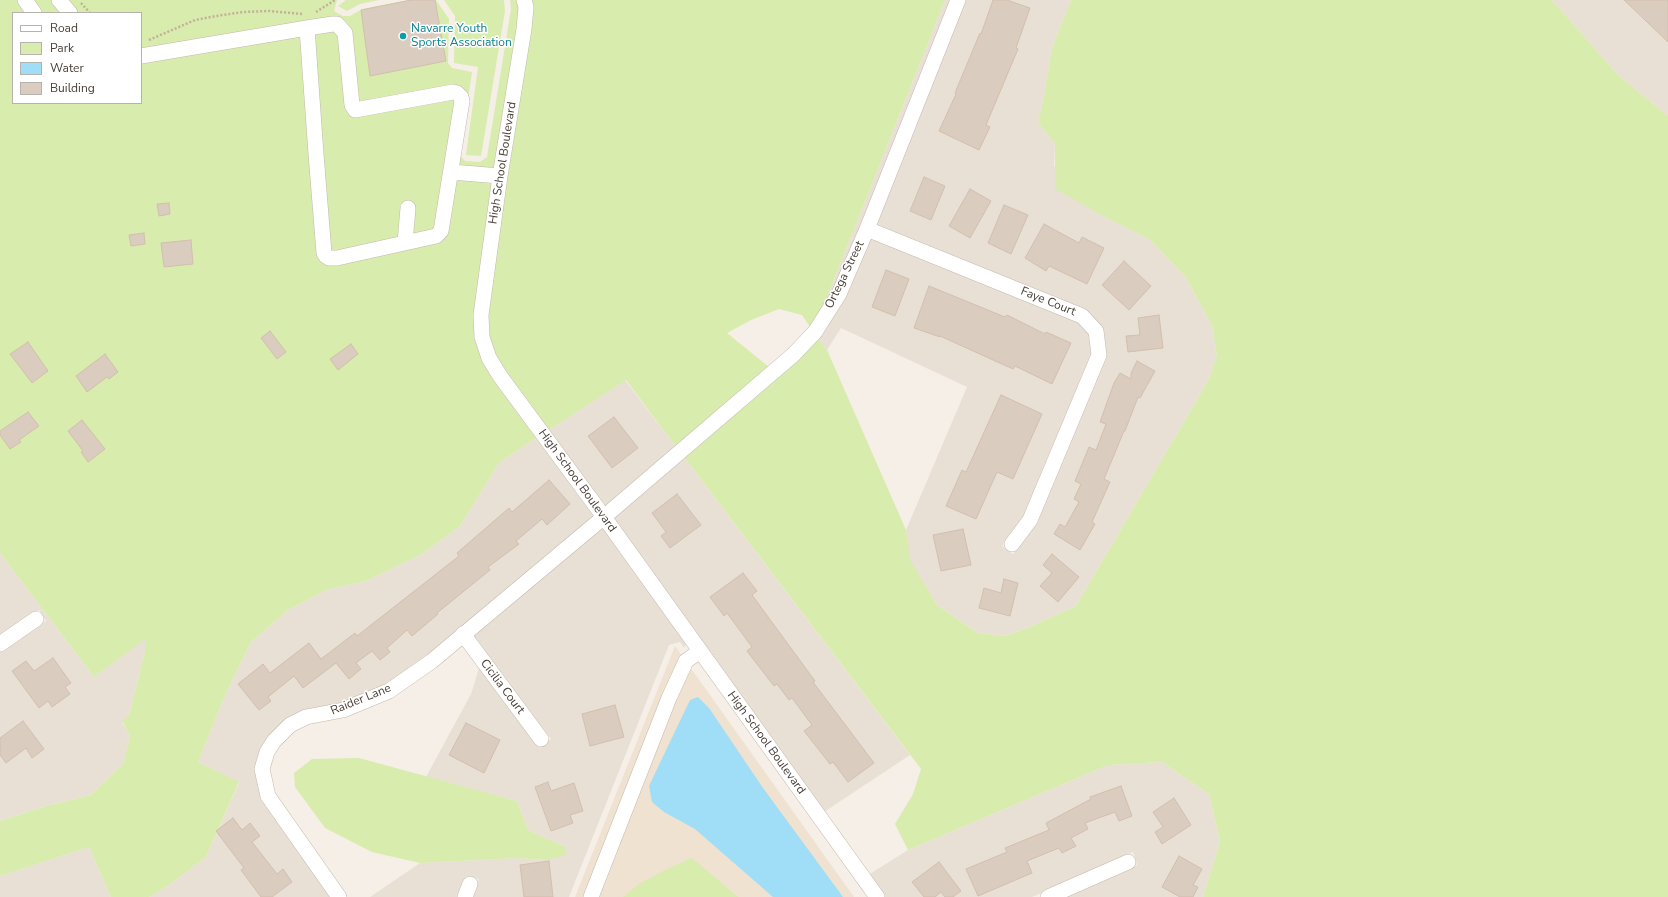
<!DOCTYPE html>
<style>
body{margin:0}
#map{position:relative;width:1668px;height:897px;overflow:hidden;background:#f5efe7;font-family:"Nunito Sans",sans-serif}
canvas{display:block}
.legend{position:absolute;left:12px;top:12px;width:130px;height:92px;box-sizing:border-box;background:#fff;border:1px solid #b6b2ae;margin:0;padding:5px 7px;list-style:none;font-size:12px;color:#483e35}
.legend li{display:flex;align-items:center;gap:8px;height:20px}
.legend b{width:20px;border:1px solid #b6b2ae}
</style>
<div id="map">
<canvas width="1668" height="897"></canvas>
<ul class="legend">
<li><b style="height:5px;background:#fff"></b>Road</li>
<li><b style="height:11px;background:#d8ecad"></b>Park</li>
<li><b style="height:11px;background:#9fdef6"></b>Water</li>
<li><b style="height:11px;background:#daccbe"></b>Building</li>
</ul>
</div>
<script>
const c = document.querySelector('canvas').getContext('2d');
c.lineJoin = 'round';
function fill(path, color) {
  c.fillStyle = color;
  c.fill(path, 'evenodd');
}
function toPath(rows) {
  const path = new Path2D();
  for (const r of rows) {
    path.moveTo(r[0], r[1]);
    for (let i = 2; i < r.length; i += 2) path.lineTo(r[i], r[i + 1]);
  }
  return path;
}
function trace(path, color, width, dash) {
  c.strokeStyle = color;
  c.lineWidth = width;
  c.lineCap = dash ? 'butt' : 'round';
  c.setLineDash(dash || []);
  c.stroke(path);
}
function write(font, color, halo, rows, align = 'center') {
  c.font = font + ' "Nunito Sans",sans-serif';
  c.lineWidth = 3;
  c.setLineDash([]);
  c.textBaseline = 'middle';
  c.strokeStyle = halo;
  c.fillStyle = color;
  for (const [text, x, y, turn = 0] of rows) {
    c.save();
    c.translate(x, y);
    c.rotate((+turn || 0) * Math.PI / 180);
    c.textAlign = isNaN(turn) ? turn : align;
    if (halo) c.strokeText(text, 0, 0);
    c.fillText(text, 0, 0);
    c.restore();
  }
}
fill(toPath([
 [945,0,951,0,861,226,832,292,823,307],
 [965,0,1071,0,1052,48,1044,96,1038,123,1055,143,1054,166,1107,218,1149,239,1185,276,1212,326,1217,355,1209,379,1076,606,1030,627,1005,636,978,633,937,605,909,560,906,530,967,387,841,328,827,350,818,338,870,238,1077,322,1089,334,1092,355,1024,518,1002,546,1013,554,1037,522,1106,353,1102,326,1086,310,876,224],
 [1552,0,1668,0,1668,116,1618,75],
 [625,380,676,447,606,507,549,430],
 [536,438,594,517,428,656,386,685,341,703,287,719,268,737,255,771,261,800,330,897,149,897,166,887,206,857,239,783,198,762,226,693,251,642,288,610,326,590,366,581,422,554,460,526,499,463],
 [684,457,910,755,824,812,614,518],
 [602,527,686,644,684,648,680,642,669,645,569,897,472,897,479,879,466,876,457,897,370,897,420,863,516,858,546,860,566,847,528,830,517,801,426,777,471,694,479,668,539,748,551,739,474,636,475,633],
 [0,553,94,677,145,638,145,651,129,715,122,722,130,736,123,764,91,795,46,806,0,821,0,652,46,621,39,610,0,636],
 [1162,762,1209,794,1220,842,1203,897,1064,897,1137,865,1133,852,1032,897,884,897,868,875,908,850,1108,765],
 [89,847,111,897,0,897,0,876]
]), '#e9e0d5');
fill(toPath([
 [675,646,854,897,575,897]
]), '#efe2d0');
fill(toPath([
 [0,0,337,0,334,11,343,16,350,16,362,9,409,0,436,0,449,19,448,63,452,68,472,72,460,155,465,161,480,162,487,157,511,9,510,0,516,0,519,9,482,361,493,380,536,438,499,463,460,526,422,554,366,581,326,590,288,610,251,642,226,693,198,762,239,782,206,857,166,887,149,897,111,897,89,847,0,876,0,821,46,806,91,795,123,764,130,736,122,721,129,715,145,651,145,639,94,677,0,553],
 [13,13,141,13,141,103,13,103],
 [346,0,379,0,360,4,347,11,338,6],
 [444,0,504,0,505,11,481,156,466,155,478,67,454,63,455,16],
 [531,0,945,0,823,307,810,327,802,315,779,309,751,320,727,333,769,367,676,447,626,380,549,430,504,368,496,354,489,335,488,314],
 [1071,0,1552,0,1618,75,1668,116,1668,897,1203,897,1220,842,1209,794,1162,762,1108,765,908,850,895,824,913,794,921,769,684,457,818,338,827,350,906,530,910,560,937,605,978,633,1005,636,1030,627,1076,606,1209,379,1217,355,1212,326,1185,276,1149,239,1107,218,1055,189,1055,143,1038,123,1044,96,1052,48],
 [359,758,517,801,528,830,566,847,566,855,546,860,516,858,420,863,372,852,325,828,295,787,294,773,312,759],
 [692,858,738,897,623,897,639,884,669,868]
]), '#d8ecad');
fill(toPath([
 [698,697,709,708,763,788,843,897,773,897,695,829,664,812,652,802,649,786,690,700]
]), '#9fdef6');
const building = toPath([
 [411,0,435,0,446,61,370,76,361,10,411,0],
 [993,0,1007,0,1030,8,1016,48,1018,49,986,125,990,127,979,150,939,131,956,94,955,93,980,33,981,34,993,0],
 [1624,0,1668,0,1668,42,1624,0],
 [924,177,945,186,931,220,910,211,924,177],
 [970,189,991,201,970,238,949,226,970,189],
 [169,203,170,214,159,216,157,204,169,203],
 [1004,205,1028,215,1011,254,988,243,1004,205],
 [1044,224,1079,243,1082,237,1104,248,1087,284,1049,266,1046,271,1025,258,1044,224],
 [144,233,145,244,131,246,129,235,144,233],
 [191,240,193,264,164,267,161,243,191,240],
 [1124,261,1151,286,1129,310,1102,285,1124,261],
 [886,270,909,279,895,316,872,307,886,270],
 [929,286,1005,317,1007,315,1045,334,1046,332,1071,343,1052,384,1015,366,1013,369,940,336,940,337,914,328,929,286],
 [1159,315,1163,348,1128,352,1126,336,1140,335,1138,318,1159,315],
 [270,331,286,352,277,359,261,338,270,331],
 [28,342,48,371,32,383,10,354,28,342],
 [351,344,358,354,338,370,330,359,351,344],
 [105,354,118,372,109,379,107,377,87,392,76,376,105,354],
 [1137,361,1155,371,1140,398,1138,397,1125,431,1124,431,1104,479,1110,482,1092,522,1095,524,1080,550,1054,534,1060,524,1065,527,1079,502,1074,499,1081,484,1075,481,1089,447,1096,450,1106,424,1100,422,1114,383,1120,373,1131,379,1131,373,1137,361],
 [1001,395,1042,414,1013,479,997,472,976,519,946,506,962,470,966,472,1001,395],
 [28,412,39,426,19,440,21,442,10,449,0,435,0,431,28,412],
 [614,417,638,448,612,468,588,436,614,417],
 [82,420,105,449,88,462,81,452,83,451,68,431,82,420],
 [549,480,570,504,547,525,542,519,516,541,519,544,488,567,490,570,437,613,438,614,412,636,407,630,387,648,390,652,380,660,372,651,356,663,361,669,349,679,336,663,303,688,294,676,268,697,271,701,259,710,238,684,263,664,270,673,309,643,321,659,355,633,357,636,459,556,457,553,509,508,512,512,549,480],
 [677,494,701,525,670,548,661,536,666,532,652,513,677,494],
 [963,529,971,565,941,571,933,535,963,529],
 [1052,554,1079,577,1058,602,1040,586,1052,573,1043,565,1052,554],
 [743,573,757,591,752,595,815,681,813,682,874,763,848,782,833,762,830,764,804,731,812,725,792,698,789,700,777,684,774,686,747,651,752,647,727,613,724,616,710,597,743,573],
 [1004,579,1018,583,1010,616,979,608,984,588,1001,593,1004,579],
 [53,658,71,683,65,687,70,694,52,707,48,701,39,708,12,671,26,661,34,671,53,658],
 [615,705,624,737,590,746,582,714,615,705],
 [23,721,44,749,32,758,26,748,6,763,0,755,0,738,23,721],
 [466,723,500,740,484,773,449,755,466,723],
 [548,782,551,791,574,783,583,811,570,815,573,823,551,831,535,787,548,782],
 [1121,786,1132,816,1119,821,1115,812,1085,823,1088,829,1071,838,1076,846,1062,853,1059,848,1027,861,1032,873,978,896,966,869,1007,852,1005,848,1049,830,1046,823,1091,799,1090,797,1121,786],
 [1174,798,1191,825,1162,844,1155,832,1163,827,1153,812,1174,798],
 [233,818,242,830,250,823,260,836,252,842,277,874,283,869,292,882,272,897,261,897,241,870,244,868,216,831,233,818],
 [1179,856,1202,869,1193,885,1198,887,1193,897,1180,897,1162,887,1179,856],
 [549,861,553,897,524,897,520,865,549,861],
 [939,862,961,891,953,897,945,897,941,892,935,897,924,897,912,882,939,862]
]);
fill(building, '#daccbe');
trace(building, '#d3bfae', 1);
const minor = toPath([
 [25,0,34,13],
 [59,0,70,13],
 [524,0,526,7,524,29,500,176,481,315,482,337,489,358,500,376,604,517,877,897],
 [141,56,307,28,333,24,337,24,345,33,352,105,355,110,453,92,457,93,461,97,462,101,441,231,436,236,337,258,329,258,326,256,324,253,316,154,307,28],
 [451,172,500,176],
 [867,229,1082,316,1096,331,1099,355,1030,520,1012,544],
 [405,243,408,208],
 [463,634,541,739],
 [0,644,36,619],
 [339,897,268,796,262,769,267,752,274,741,290,725,306,717,343,710,389,691,432,661,604,517,793,355,815,332,839,294,867,229,958,0],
 [465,897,470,884],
 [591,897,669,698,686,661,700,651],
 [1048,897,1128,862]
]);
trace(minor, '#c4b8ac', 16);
trace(toPath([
 [81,3,90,13],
 [316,12,335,0],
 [149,40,195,20,216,16,243,12,269,11,303,14]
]), '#c4af99', 2.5, [2, 2]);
trace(minor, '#fff', 15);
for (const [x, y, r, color] of [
 [403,36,4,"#0f9aa8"]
]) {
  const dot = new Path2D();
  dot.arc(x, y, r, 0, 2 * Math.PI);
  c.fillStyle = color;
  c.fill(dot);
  trace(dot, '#fff', 1.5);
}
write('12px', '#0d838f', '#fff', [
 ["Navarre Youth",411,29],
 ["Sports Association",411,43]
], 'left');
write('12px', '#483e35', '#fff', [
 ["High School Boulevard",503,163,-81],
 ["Ortega Street",845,275,-64],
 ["Faye Court",1048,302,22],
 ["High School Boulevard",577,481,54],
 ["Cicilia Court",502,687,53],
 ["Raider Lane",361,700,-22],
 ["High School Boulevard",766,743,54]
]);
</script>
